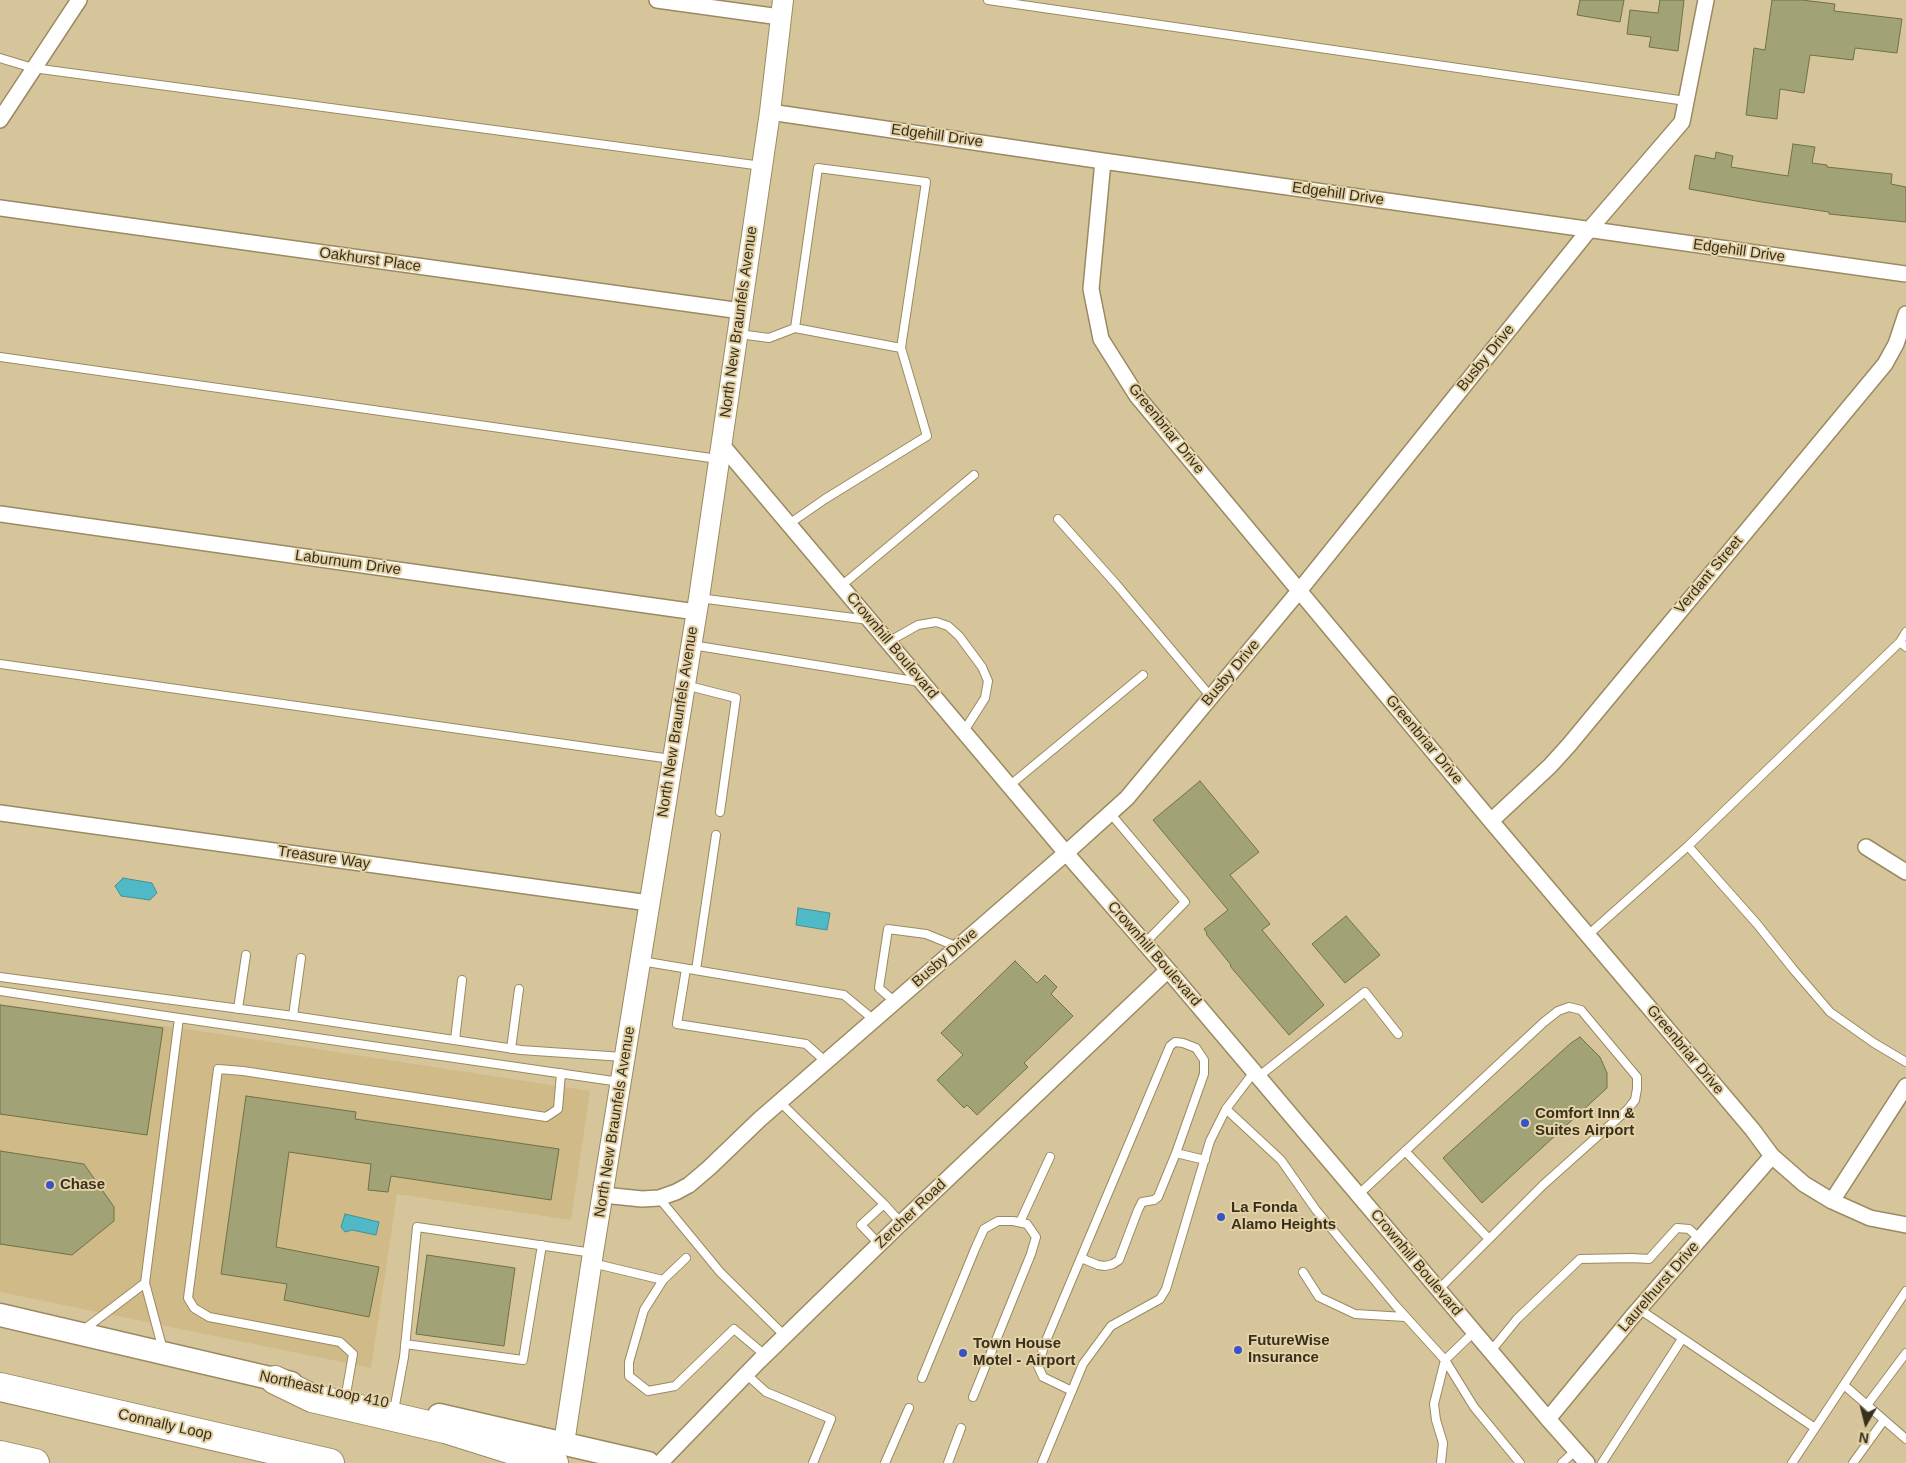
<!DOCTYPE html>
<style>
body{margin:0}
#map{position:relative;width:1906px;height:1463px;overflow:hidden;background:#d6c59a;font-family:Helvetica,sans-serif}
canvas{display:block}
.north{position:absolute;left:1841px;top:1398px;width:50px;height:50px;-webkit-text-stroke:4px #e4d2a6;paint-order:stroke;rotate:188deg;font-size:14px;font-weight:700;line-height:20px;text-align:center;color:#37301f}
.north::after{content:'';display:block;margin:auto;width:18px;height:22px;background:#37301f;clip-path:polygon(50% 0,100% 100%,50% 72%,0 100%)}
</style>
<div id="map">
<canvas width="1906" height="1463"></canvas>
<div class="north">N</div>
</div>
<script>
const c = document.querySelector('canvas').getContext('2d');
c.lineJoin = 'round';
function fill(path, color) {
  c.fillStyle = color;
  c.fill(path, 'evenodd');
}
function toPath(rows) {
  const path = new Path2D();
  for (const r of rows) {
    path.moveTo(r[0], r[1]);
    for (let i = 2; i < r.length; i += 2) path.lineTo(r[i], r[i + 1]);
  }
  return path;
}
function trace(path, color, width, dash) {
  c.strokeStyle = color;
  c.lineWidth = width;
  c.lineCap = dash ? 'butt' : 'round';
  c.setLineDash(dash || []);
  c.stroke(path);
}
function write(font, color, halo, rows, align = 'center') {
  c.font = font + ' Helvetica,sans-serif';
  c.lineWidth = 4;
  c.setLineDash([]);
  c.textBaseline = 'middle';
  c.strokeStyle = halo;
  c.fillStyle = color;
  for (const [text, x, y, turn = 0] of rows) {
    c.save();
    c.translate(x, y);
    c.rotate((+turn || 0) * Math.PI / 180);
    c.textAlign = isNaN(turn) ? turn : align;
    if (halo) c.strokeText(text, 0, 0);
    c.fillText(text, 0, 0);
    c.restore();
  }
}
fill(toPath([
 [0,1004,193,1030,590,1091,571,1220,397,1194,371,1368,0,1292]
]), '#cfba88');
const water = toPath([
 [123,878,152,883,157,893,150,900,121,896,115,886,123,878],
 [798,908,830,913,827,930,796,925,798,908],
 [345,1214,379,1222,376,1235,352,1230,345,1232,341,1227,345,1214]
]);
fill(water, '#4fb9c8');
trace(water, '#489095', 1);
const building = toPath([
 [1580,0,1624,0,1620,22,1577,15,1580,0],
 [1660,0,1684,0,1678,51,1649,47,1651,37,1627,34,1630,10,1658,13,1660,0],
 [1772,0,1802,0,1835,4,1834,11,1902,19,1897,53,1855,48,1853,60,1810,55,1804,93,1780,89,1777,119,1746,115,1754,48,1765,50,1772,0],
 [1793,144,1815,147,1812,163,1827,165,1827,167,1892,174,1891,184,1906,187,1906,222,1829,214,1829,212,1762,202,1689,189,1695,155,1715,159,1716,152,1733,156,1731,167,1788,176,1793,144],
 [1200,781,1259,852,1230,875,1270,924,1262,930,1324,1005,1289,1035,1230,966,1231,965,1206,934,1207,933,1204,929,1228,910,1153,820,1200,781],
 [1346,916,1380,955,1345,983,1312,944,1346,916],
 [1015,961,1037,983,1045,975,1057,987,1051,994,1073,1016,1024,1063,1028,1067,977,1115,967,1105,964,1108,937,1080,963,1055,941,1033,1015,961],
 [0,1005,163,1028,147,1135,0,1114,0,1005],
 [1580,1037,1600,1057,1607,1073,1607,1088,1482,1203,1443,1158,1571,1043,1580,1037],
 [246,1096,356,1112,355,1119,559,1149,551,1200,391,1176,388,1192,368,1190,371,1164,289,1152,276,1247,379,1267,369,1317,284,1300,287,1284,221,1274,246,1096],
 [0,1151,84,1164,114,1207,114,1221,72,1255,0,1244,0,1151],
 [427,1255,515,1268,504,1346,416,1334,427,1255]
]);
fill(building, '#a1a276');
trace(building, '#707146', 1);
const service = toPath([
 [988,0,1686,101],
 [0,58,33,68,762,166],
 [795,328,818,168,926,182,901,348],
 [739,334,769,338,795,328,901,348,927,436,825,499,789,524],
 [0,357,718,459],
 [1058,519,1116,584,1211,697],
 [841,586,974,475],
 [699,598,869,620],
 [888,642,918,625,936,622,948,626,959,636,982,667,988,681,985,698,964,731],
 [1900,642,1906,632],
 [692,645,920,682],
 [0,664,671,759],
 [685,685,736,698,720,812],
 [1009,786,1143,675],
 [1110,813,1185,902,1145,943],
 [1688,846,1757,924,1793,969,1830,1012,1874,1043,1906,1062],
 [1588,935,1688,846,1900,642,1906,647],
 [641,961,844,995,874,1020],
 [686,969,677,1024,806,1044,826,1062],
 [696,970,716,835],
 [0,977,293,1016,521,1050,623,1057],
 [0,991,179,1018,145,1283],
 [895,1002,879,988,888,929,926,934,958,947],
 [238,1009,246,955],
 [293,1016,301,958],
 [179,1018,620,1082],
 [455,1040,462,980],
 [511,1049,519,989],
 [1258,1077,1365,992,1398,1034],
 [780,1102,884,1204],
 [1226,1109,1281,1160,1316,1210,1396,1306,1445,1360,1474,1407,1520,1463],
 [1405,1151,1489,1239],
 [1358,1195,1544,1022,1558,1011,1569,1007,1581,1010,1637,1077,1637,1089,1635,1100,1628,1109,1543,1185,1438,1290],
 [659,1198,720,1272,785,1336],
 [1020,1222,1050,1157],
 [879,1244,861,1225,884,1204,901,1223],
 [686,1258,663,1280,644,1310,629,1362,629,1376,648,1391,675,1386,734,1329,765,1355],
 [1081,1258,1098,1265,1105,1266,1113,1264,1119,1260,1138,1210,1142,1202,1154,1200,1158,1197,1176,1153],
 [592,1263,663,1280],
 [1303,1272,1319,1297,1355,1314,1405,1317],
 [1639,1309,1815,1428],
 [82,1331,145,1283,163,1350],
 [405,1344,523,1360,542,1245],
 [1491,1351,1517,1319,1580,1259,1632,1258,1649,1259,1677,1228,1689,1229,1700,1239],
 [746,1374,766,1392,831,1419,813,1463],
 [922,1378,975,1249,984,1229,998,1221,1013,1221,1027,1224,1036,1237,1031,1254,973,1397],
 [1844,1385,1906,1439],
 [1072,1391,1043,1377,1038,1366,1045,1343,1170,1046,1175,1042,1183,1043,1196,1048,1204,1060,1204,1074,1176,1153,1205,1160],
 [346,1394,353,1354,340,1342,209,1317,194,1308,188,1298,218,1069,243,1071,546,1117,558,1109,561,1073],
 [395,1405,404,1357,417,1227,593,1253],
 [1867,1405,1906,1353],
 [885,1463,909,1408],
 [948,1463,961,1428],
 [1042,1463,1083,1364,1111,1326,1160,1299,1166,1289,1210,1141,1226,1109,1254,1072],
 [1441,1463,1443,1443,1436,1420,1434,1404,1445,1360,1474,1332],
 [1562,1463,1576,1450],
 [1602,1463,1682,1339],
 [1792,1463,1906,1291],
 [1853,1463,1884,1420]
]);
const minor = toPath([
 [657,0,780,17],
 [770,112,1103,161,1906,274],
 [0,120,79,0],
 [1103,161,1091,289,1101,339,1137,396,1491,821,1752,1129,1772,1156,1804,1184,1832,1201,1870,1218,1906,1225],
 [0,208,741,311],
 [722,445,1066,853,1168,970,1548,1419,1587,1463],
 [0,514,696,612],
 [0,813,649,903],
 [1491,821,1550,766,1569,745,1885,364,1896,344,1906,314],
 [1866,847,1906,872],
 [603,1195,642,1199,659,1198,676,1192,689,1185,709,1168,760,1119,1066,853,1127,798,1299,591,1589,230,1682,122,1706,0],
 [1832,1201,1906,1086],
 [1548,1419,1632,1317,1772,1156],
 [660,1463,759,1361,901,1223,1168,970]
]);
const tertiary = toPath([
 [564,1443,593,1253,699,598,770,112,783,0]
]);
const secondary = toPath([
 [0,1315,291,1383],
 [439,1415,648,1463]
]);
const motorway = toPath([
 [275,1380,312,1398,445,1429,554,1463],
 [0,1387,330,1463],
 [0,1455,35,1463]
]);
trace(service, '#9b8a61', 10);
trace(minor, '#9b8a61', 18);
trace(tertiary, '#9b8a61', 22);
trace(secondary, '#9b8a61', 25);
trace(motorway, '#9b8a61', 30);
trace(service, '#fff', 8);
trace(minor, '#fff', 15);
trace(tertiary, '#fff', 20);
trace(secondary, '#fff', 22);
trace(motorway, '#fff', 28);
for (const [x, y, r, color] of [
 [1525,1123,5,"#3753c5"],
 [50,1185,5,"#3753c5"],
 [1221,1217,5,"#3753c5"],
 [1238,1350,5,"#3753c5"],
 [963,1353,5,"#3753c5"]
]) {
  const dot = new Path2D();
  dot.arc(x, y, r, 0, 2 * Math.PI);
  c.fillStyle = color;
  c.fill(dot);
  trace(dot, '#e4d2a6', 2);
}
write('15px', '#37301f', '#e4d2a6', [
 ["Edgehill Drive",937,136,8],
 ["Edgehill Drive",1338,194,8],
 ["Edgehill Drive",1739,251,8],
 ["Oakhurst Place",370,260,8],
 ["North New Braunfels Avenue",739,322,-82],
 ["Busby Drive",1486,358,-51],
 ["Greenbriar Drive",1166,429,51],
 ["Laburnum Drive",348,563,8],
 ["Verdant Street",1709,575,-50],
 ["Crownhill Boulevard",892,646,50],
 ["Busby Drive",1231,673,-50],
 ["North New Braunfels Avenue",678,722,-81],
 ["Greenbriar Drive",1424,740,50],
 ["Treasure Way",324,858,8],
 ["Crownhill Boulevard",1154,954,49],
 ["Busby Drive",945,958,-41],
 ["Greenbriar Drive",1685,1050,50],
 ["North New Braunfels Avenue",615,1122,-81],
 ["Zercher Road",911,1214,-44],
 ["Crownhill Boulevard",1416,1263,50],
 ["Laurelhurst Drive",1659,1287,-49],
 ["Northeast Loop 410",324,1390,12],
 ["Connally Loop",165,1425,13]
]);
write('bold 15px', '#37301f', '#e4d2a6', [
 ["Comfort Inn &",1535,1114],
 ["Suites Airport",1535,1131],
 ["Chase",60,1185],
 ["La Fonda",1231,1208],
 ["Alamo Heights",1231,1225],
 ["FutureWise",1248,1341],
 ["Insurance",1248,1358],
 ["Town House",973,1344],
 ["Motel - Airport",973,1361]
], 'left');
</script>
